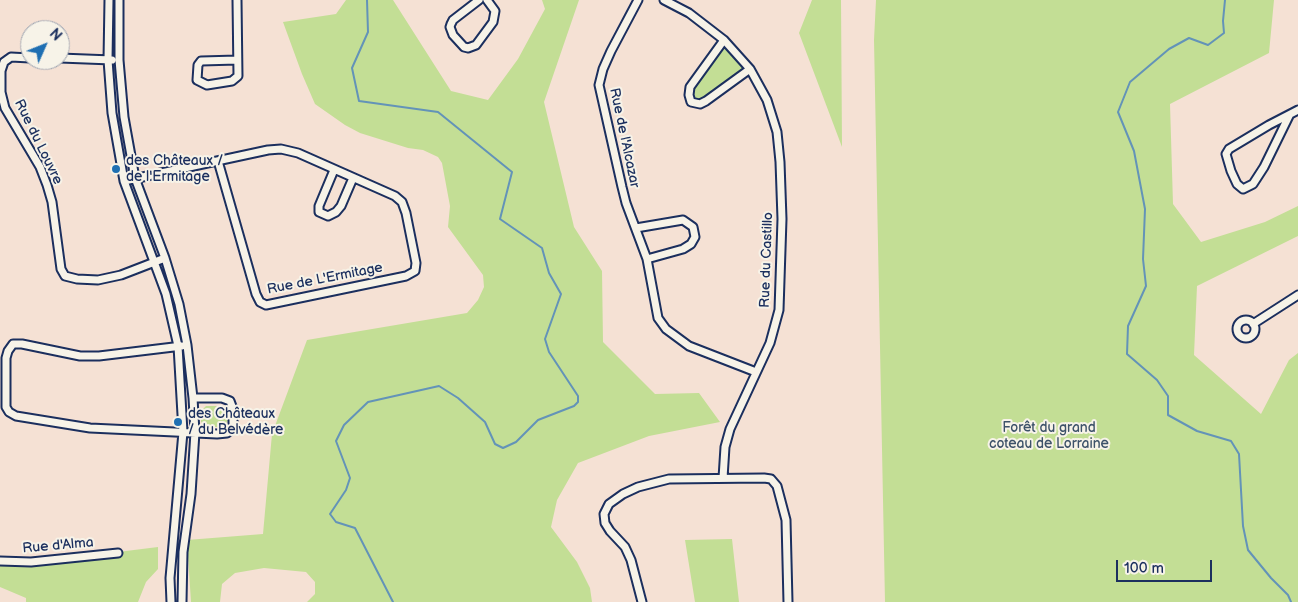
<!DOCTYPE html>
<meta charset="utf-8">
<style>
body{margin:0}
#map{position:relative;width:1298px;height:602px;overflow:hidden;background:#f5e1d4;font-family:"Balsamiq Sans",sans-serif}
canvas{display:block}
.north{position:absolute;left:20px;top:20px;width:50px;height:50px;box-sizing:border-box;background:#f7f3e8;border:1px solid #9fa5b1;border-radius:50%;rotate:46deg;font-size:14px;font-weight:700;line-height:20px;text-align:center;color:#1b2f5e}
.north::after{content:'';display:block;margin:auto;width:18px;height:22px;background:#1f6fb2;clip-path:polygon(50% 0,100% 100%,50% 72%,0 100%)}
.scale{position:absolute;left:1116px;top:560px;width:96px;height:22px;box-sizing:border-box;border:2px solid #1b2f5e;border-top:0;padding-left:6px;font-size:15px;line-height:18px;white-space:nowrap;color:#1b2f5e;-webkit-text-stroke:4px #f7f3e8;paint-order:stroke}
</style>
<div id="map">
<canvas width="1298" height="602"></canvas>
<div class="north">N</div>
<div class="scale">100 m</div>
</div>
<script>
const c = document.querySelector('canvas').getContext('2d');
c.lineJoin = 'round';
function fill(path, color) {
  c.fillStyle = color;
  c.fill(path, 'evenodd');
}
function toPath(rows) {
  const path = new Path2D();
  for (const r of rows) {
    if (r.length === 3) {
      path.moveTo(r[0] + r[2], r[1]);
      path.arc(r[0], r[1], r[2], 0, 2 * Math.PI);
      continue;
    }
    path.moveTo(r[0], r[1]);
    for (let i = 2; i < r.length; i += 2) path.lineTo(r[i], r[i + 1]);
  }
  return path;
}
function trace(path, color, width, dash) {
  c.strokeStyle = color;
  c.lineWidth = width;
  c.lineCap = dash ? 'butt' : 'round';
  c.setLineDash(dash || []);
  c.stroke(path);
}
function write(font, color, halo, rows, align = 'center') {
  c.font = font + ' "Balsamiq Sans",sans-serif';
  c.lineWidth = 4;
  c.setLineDash([]);
  c.textBaseline = 'middle';
  c.strokeStyle = halo;
  c.fillStyle = color;
  for (const [text, x, y, turn = 0] of rows) {
    c.save();
    c.translate(x, y);
    c.rotate((+turn || 0) * Math.PI / 180);
    c.textAlign = isNaN(turn) ? turn : align;
    if (halo) c.strokeText(text, 0, 0);
    c.fillText(text, 0, 0);
    c.restore();
  }
}
fill(toPath([
 [346,0,393,0,451,91,488,100,518,59,545,9,542,0,579,0,544,102,574,227,602,271,603,342,655,394,699,393,720,422,649,436,578,463,557,500,551,527,577,562,590,588,592,602,307,602,315,594,315,582,306,572,264,568,235,573,222,584,220,602,191,602,187,540,263,534,272,434,307,340,467,313,478,300,484,287,483,275,448,227,450,206,442,163,438,157,423,150,408,148,360,133,345,125,315,104,302,74,283,22,336,14],
 [812,0,841,0,842,147,799,33],
 [876,0,1274,0,1269,53,1170,104,1173,204,1201,242,1265,222,1298,206,1298,236,1197,286,1194,355,1261,414,1289,360,1298,353,1298,602,885,602,874,40],
 [724,40,750,69,706,101,691,102,690,87],
 [206,406,224,406,227,409,228,420,226,424,222,427,207,427,201,422,201,411],
 [732,539,739,602,695,602,685,540],
 [158,547,158,569,146,582,138,602,26,602,26,598,0,587,0,560,30,563]
]), '#c3de95');
trace(toPath([
 [367,0,368,32,352,68,359,101,438,112,512,172,500,219,542,248,549,273,561,294,545,339,549,352,578,396,578,402,574,406,538,420,516,442,503,448,495,444,485,422,458,398,439,386,368,402,344,425,336,441,350,478,346,490,330,514,336,522,355,528,393,602],
 [1225,0,1223,21,1224,33,1208,45,1189,38,1169,49,1130,82,1118,112,1134,151,1145,209,1143,259,1146,286,1128,326,1127,354,1157,380,1168,396,1168,415,1197,431,1231,441,1239,454,1243,526,1248,550,1271,578,1288,595,1291,602]
]), '#6393b8', 2);
const minor = toPath([
 [109,0,108,60,112,113,124,181,166,294,178,346,183,432,170,578,171,602],
 [119,0,119,60,124,117,135,178,165,258,179,304,187,345,193,398,195,432,191,494,183,552,182,602],
 [237,0,238,76,232,81,207,85,197,80,198,65,201,61,237,60],
 [479,0,453,20,451,24,450,27,453,35,464,47,468,48,476,45,493,22,495,11,487,0],
 [638,0,611,51,603,69,599,85,622,187,626,203,647,259,658,318,666,329,689,346,756,372],
 [664,0,689,13,724,40,750,69,767,100,777,132,780,162,782,219,779,310,770,343,730,429,725,447,723,478],
 [724,40,690,87,689,95,691,102,700,104,706,101,750,69],
 [30,58,11,57,4,62,1,71,1,92,5,108,40,167,47,185,52,202,61,269,65,276,77,279,98,280,121,275,165,258],
 [60,58,112,60],
 [1289,116,1264,167,1253,184,1243,189,1237,184,1231,171,1226,154,1229,149,1269,125,1298,110],
 [334,170,319,206,319,212,328,216,336,212,341,206,353,178],
 [124,181,268,150,281,149,298,153,395,196,402,202,406,213,416,263,415,271,406,276,266,305,260,302,256,294,218,161],
 [636,228,683,220,693,227,695,237,691,244,683,249,647,259],
 [1246,329,9],
 [1253,324,1298,295],
 [182,346,99,356,80,356,22,344,13,344,8,351,6,358,6,407,9,412,16,416,90,428,217,434,227,433,233,427,233,409,230,401,222,398,193,398],
 [0,561,31,562,118,553],
 [642,602,631,560,625,547,610,531,605,523,604,514,609,504,623,494,638,487,669,479,764,478,771,479,777,486,786,520,788,602]
]);
trace(minor, '#1b2f5e', 11);
trace(minor, '#f7f3e8', 7);
for (const [x, y, r, color] of [
 [116,169,5,"#1f6fb2"],
 [178,422,5,"#1f6fb2"]
]) {
  const dot = new Path2D();
  dot.arc(x, y, r, 0, 2 * Math.PI);
  c.fillStyle = color;
  c.fill(dot);
  trace(dot, '#f7f3e8', 2);
}
write('14px', '#1b2f5e', '#f7f3e8', [
 ["Rue de l'Alcazar",624,138,78],
 ["Rue du Louvre",38,142,64],
 ["Rue du Castillo",767,260,-88],
 ["Rue de L'Ermitage",325,279,-11],
 ["Rue d'Alma",58,546,-5]
]);
write('14px', '#1b2f5e', '#f7f3e8', [
 ["des Châteaux /",126,161],
 ["de l'Ermitage",126,177],
 ["des Châteaux",188,414],
 ["/ du Belvédère",188,430]
], 'left');
write('14px', '#3d5269', '#f7f3e8', [
 ["Forêt du grand",1049,428],
 ["coteau de Lorraine",1049,444]
]);
</script>
